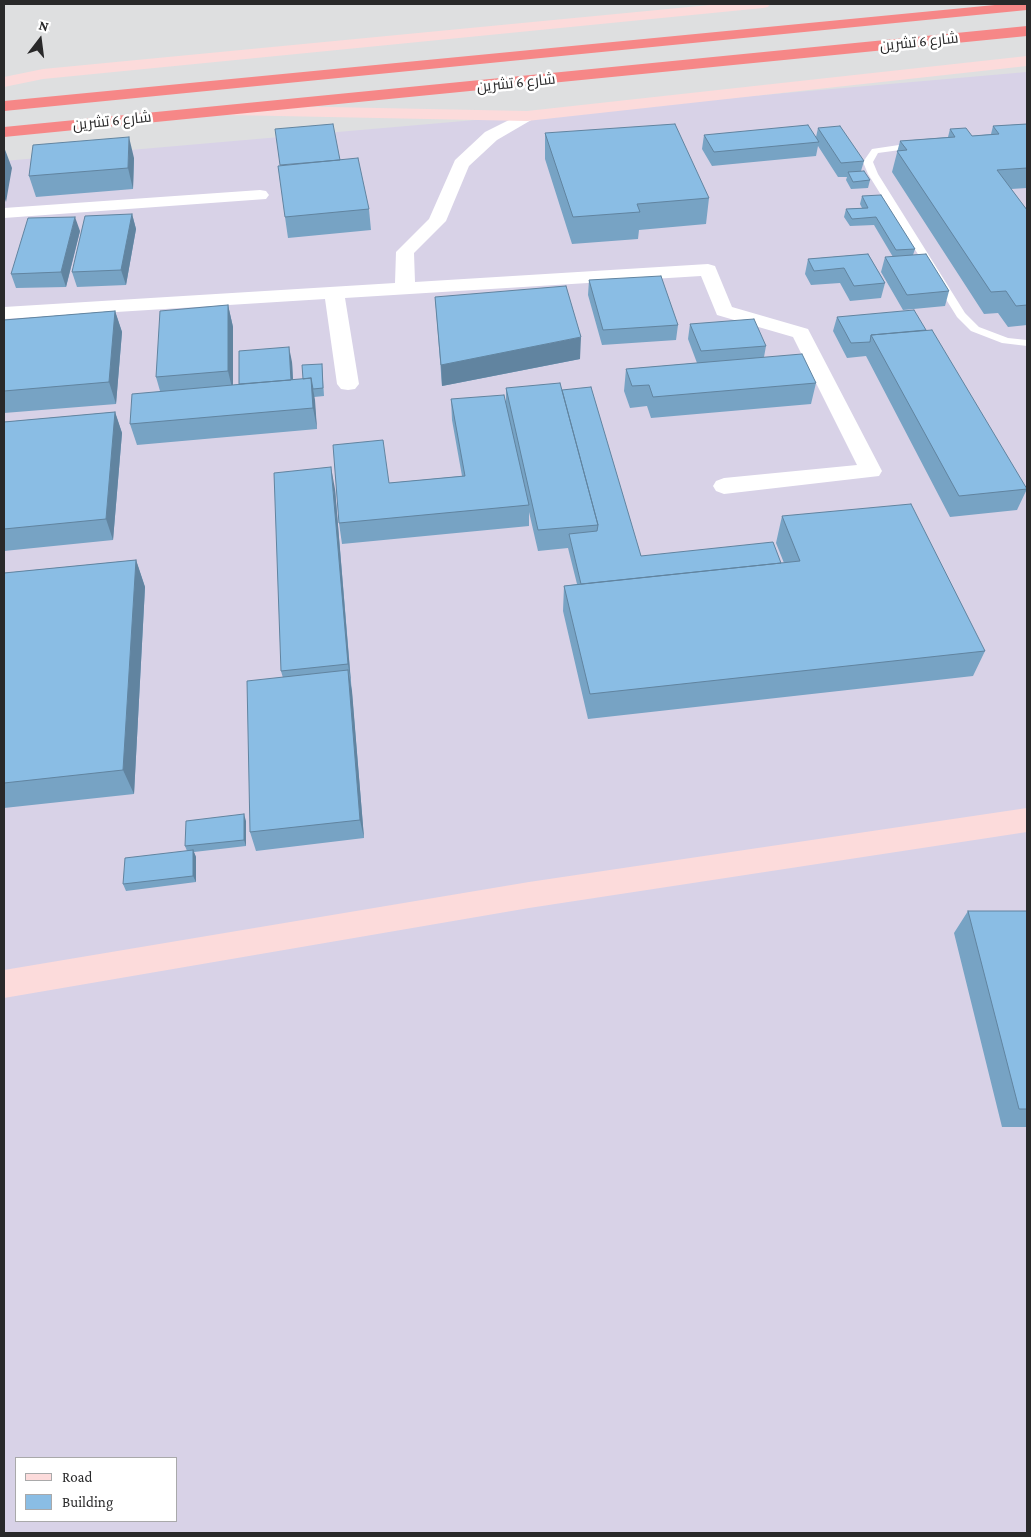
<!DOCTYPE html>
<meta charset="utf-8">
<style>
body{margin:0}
#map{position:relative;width:1031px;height:1537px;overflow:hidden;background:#dedfe0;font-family:"Crimson Pro",serif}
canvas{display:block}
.frame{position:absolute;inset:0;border:5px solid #29292a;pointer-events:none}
.legend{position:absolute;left:15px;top:1457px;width:162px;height:65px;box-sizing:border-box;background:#fff;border:1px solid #a9a9aa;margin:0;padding:6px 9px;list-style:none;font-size:15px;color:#29292a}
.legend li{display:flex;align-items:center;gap:10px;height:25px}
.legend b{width:25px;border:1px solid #a9a9aa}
.north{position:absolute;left:15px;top:15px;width:50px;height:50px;-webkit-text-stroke:4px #fff;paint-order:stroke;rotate:15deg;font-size:14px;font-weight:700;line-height:20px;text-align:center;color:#29292a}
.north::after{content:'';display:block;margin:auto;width:18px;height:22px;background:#29292a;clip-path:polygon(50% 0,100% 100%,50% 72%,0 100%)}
</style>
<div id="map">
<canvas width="1031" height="1537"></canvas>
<div class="frame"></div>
<ul class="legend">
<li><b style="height:6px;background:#fcdbdb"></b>Road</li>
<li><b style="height:14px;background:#8abde4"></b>Building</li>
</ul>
<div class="north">N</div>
</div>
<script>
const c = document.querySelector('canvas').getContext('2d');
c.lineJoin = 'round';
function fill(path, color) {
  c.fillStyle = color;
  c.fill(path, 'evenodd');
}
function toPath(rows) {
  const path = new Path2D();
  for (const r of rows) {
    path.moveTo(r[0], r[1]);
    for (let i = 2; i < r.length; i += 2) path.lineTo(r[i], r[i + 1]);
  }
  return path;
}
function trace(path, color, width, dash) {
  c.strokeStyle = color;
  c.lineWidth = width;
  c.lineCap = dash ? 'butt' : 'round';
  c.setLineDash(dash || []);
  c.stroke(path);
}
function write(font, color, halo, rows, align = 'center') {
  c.font = font + ' "Crimson Pro",Cairo,serif';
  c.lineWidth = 5;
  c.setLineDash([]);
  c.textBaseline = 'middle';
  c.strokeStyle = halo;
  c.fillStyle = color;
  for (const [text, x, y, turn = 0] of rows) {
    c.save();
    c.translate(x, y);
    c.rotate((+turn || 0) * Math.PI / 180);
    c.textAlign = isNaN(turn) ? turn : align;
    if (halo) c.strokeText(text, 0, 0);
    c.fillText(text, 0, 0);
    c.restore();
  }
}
fill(toPath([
 [1027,72,1027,1533,4,1533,4,161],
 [16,1458,176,1458,176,1521,16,1521]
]), '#d8d2e7');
fill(toPath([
 [919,142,924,145,922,147,878,153,873,162,878,174,965,313,979,327,1008,338,1027,340,1027,346,1002,343,971,331,957,317,868,174,863,162,872,149,919,142]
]), '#fff');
fill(toPath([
 [527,111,533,113,535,116,533,119,497,140,469,166,446,221,414,253,415,282,708,264,715,266,732,307,808,329,882,471,879,476,724,494,716,491,713,486,716,481,724,478,857,465,793,337,717,315,701,276,345,298,359,384,355,389,348,390,341,389,337,384,325,299,4,319,4,307,395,283,396,252,429,219,455,160,485,132,527,111],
 [260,190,266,191,269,195,266,199,4,218,4,208,260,190]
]), '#fff');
fill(toPath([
 [720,4,770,4,768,7,763,8,43,79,4,87,4,77,43,69,720,4],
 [1027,56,1027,66,527,121,229,115,223,113,221,110,223,107,229,105,527,111,1027,56],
 [1027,808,1027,832,529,908,4,998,4,970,529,882,1027,808]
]), '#fcdbdb');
fill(toPath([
 [1005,4,1027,4,1027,10,4,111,4,101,1005,4],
 [1027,26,1027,36,4,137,4,127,1027,26]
]), '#f68787');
fill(toPath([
 [1027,124,1027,188,1011,189,1027,210,1027,325,1008,327,998,313,984,314,892,172,900,141,948,137,950,129,972,136,991,134,993,126],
 [818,128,864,161,861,171,870,180,868,188,851,189,846,180,847,177,838,177,818,146,816,156,712,166,702,149,704,135,816,137],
 [545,133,709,198,706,224,639,230,638,239,572,244,545,159],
 [134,158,133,189,36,197,29,176],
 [340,160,369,209,371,230,288,238,285,217],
 [862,196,915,249,913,255,949,291,945,306,903,310,881,272,885,257,893,257,874,225,850,226,844,217,846,209,862,208,860,204],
 [132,214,136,229,126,285,77,287,72,272],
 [80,231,66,287,16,288,11,274],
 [868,254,885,283,881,298,850,301,840,283,811,285,805,274,808,259],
 [589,280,678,325,676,340,602,345,588,295],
 [435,297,580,359,442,386],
 [228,305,233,327,233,385,239,384,292,362,293,380,303,379,322,364,324,396,314,397,317,429,137,445,130,424,160,391,156,377],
 [115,311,122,332,116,404,4,413,4,320],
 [837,317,926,330,1027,489,1017,510,950,517,866,356,847,358,833,331],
 [690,324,766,346,764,357,816,383,811,404,651,418,647,406,630,408,624,391,626,369,697,363,688,339],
 [506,388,562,390,641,556,784,563,776,543,782,516,985,651,973,676,588,719,563,611,564,586,577,584,568,548,538,551,529,512,529,526,342,544,339,523,389,483,462,476,452,420,451,399,506,401],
 [115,412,122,433,113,540,4,551,4,422],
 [335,489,364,838,256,851,250,832,283,678,281,671],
 [136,560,145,587,134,794,4,808,4,573],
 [246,821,246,846,194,852,196,857,196,882,126,891,123,884,187,851,185,846],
 [968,911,1027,911,1027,1127,1002,1127,954,933]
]), '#77a3c4');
fill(toPath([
 [129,137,134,158,133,189,128,168],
 [4,147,12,168,6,202,4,196],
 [132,214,136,229,126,285,121,270],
 [75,217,80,231,66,287,61,272],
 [228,305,233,327,233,392,228,371],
 [115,311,122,332,116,404,109,382],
 [581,337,580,359,442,386,441,365],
 [289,347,292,362,294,399,291,384],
 [311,378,315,400,317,429,313,408],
 [115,412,122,433,113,540,106,519],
 [331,467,335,489,351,684,348,664],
 [136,560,145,587,134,794,123,770],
 [348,670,352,691,364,838,360,820],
 [244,814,246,821,246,846,244,840],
 [193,850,196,857,196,882,193,876]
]), '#6184a0');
const building = toPath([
 [333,124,340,160,280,165,275,129,333,124],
 [675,124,709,198,637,204,640,212,573,217,545,133,675,124],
 [1027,124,1027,168,997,170,1027,210,1027,305,1016,306,1006,291,991,292,897,151,907,150,900,141,955,137,950,129,966,128,972,136,999,134,993,126,1027,124],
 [808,125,819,142,714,152,704,135,808,125],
 [840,126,864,161,841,163,818,128,840,126],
 [129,137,128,168,29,176,33,145,129,137],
 [358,158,369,209,285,217,278,166,358,158],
 [864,171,870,180,853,182,848,172,864,171],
 [881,195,915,249,896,250,876,217,852,219,846,209,868,208,862,196,881,195],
 [132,214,121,270,72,272,85,216,132,214],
 [75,217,61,272,11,274,28,218,75,217],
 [868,254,885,283,854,286,844,268,814,271,808,259,868,254],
 [926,254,949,291,907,295,885,257,926,254],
 [661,276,678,325,603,330,589,280,661,276],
 [566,286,581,337,441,365,435,297,566,286],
 [228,305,228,371,156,377,160,311,228,305],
 [914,310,926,330,871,335,870,342,851,343,837,317,914,310],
 [115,311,109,382,4,391,4,320,115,311],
 [754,319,766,346,701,351,690,324,754,319],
 [932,330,1027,489,959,496,871,335,932,330],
 [289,347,291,380,239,384,239,351,289,347],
 [802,354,816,383,653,397,649,385,632,386,626,369,802,354],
 [322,364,323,388,313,389,311,378,303,379,302,365,322,364],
 [311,378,313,408,130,424,132,394,311,378],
 [560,383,598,525,538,530,506,388,560,383],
 [591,387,641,556,773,542,781,563,581,584,569,534,597,531,598,525,562,390,591,387],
 [504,395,529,505,339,523,333,445,383,440,389,483,465,476,451,399,504,395],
 [115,412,106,519,4,529,4,422,115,412],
 [331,467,348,664,281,671,274,473,331,467],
 [911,504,985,651,590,694,564,586,800,561,782,516,911,504],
 [136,560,123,770,4,783,4,573,136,560],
 [348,670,360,820,250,832,247,681,348,670],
 [244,814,244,840,185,846,186,821,244,814],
 [193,850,193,876,123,884,125,858,193,850],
 [968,911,1027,911,1027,1109,1019,1109,968,911]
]);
fill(building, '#8abde4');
trace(building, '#6184a0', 1);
write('15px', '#29292a', '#fff', [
 ["شارع 6 تشرين",919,42,-6],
 ["شارع 6 تشرين",516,83,-6],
 ["شارع 6 تشرين",112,121,-6]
]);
</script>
